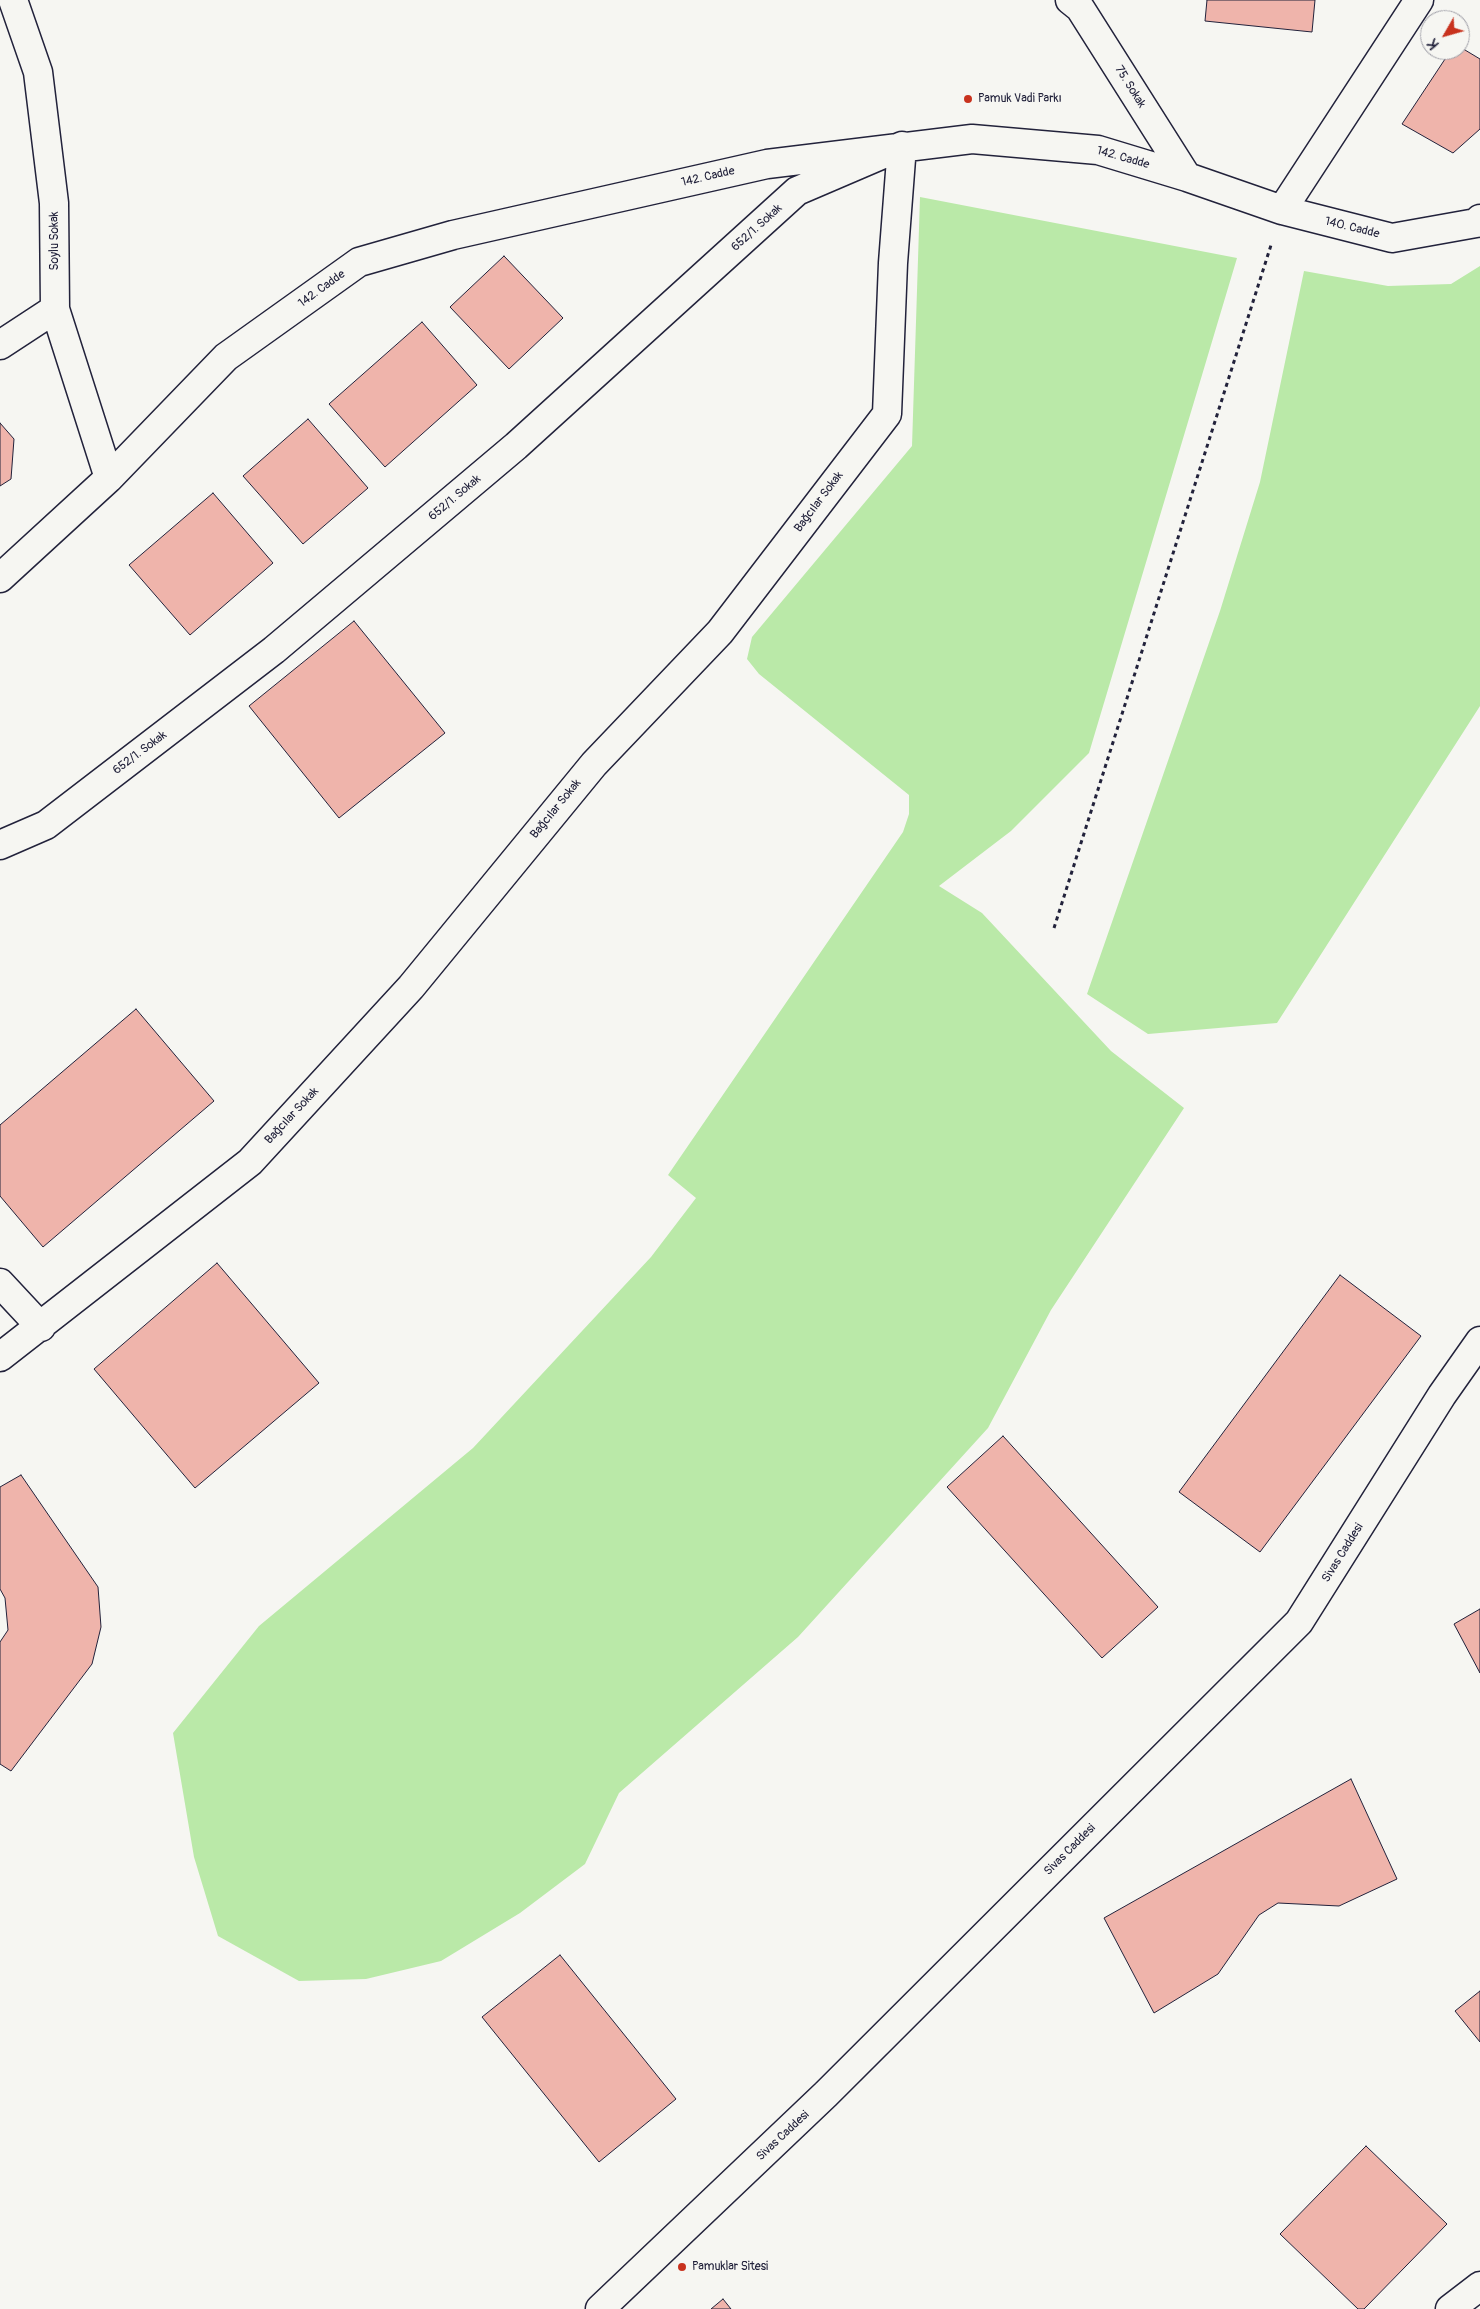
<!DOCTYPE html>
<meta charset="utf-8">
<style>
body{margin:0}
#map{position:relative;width:1480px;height:2309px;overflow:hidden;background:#f6f6f2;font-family:Pangolin,sans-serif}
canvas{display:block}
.north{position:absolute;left:1420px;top:10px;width:50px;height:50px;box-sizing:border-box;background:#f6f6f2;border:1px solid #a1a1a9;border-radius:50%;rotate:232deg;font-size:14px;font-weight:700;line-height:20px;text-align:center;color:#22223b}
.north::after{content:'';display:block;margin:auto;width:18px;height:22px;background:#c8321e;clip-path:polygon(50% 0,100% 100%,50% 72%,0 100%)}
</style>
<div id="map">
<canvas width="1480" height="2309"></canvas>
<div class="north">K</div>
</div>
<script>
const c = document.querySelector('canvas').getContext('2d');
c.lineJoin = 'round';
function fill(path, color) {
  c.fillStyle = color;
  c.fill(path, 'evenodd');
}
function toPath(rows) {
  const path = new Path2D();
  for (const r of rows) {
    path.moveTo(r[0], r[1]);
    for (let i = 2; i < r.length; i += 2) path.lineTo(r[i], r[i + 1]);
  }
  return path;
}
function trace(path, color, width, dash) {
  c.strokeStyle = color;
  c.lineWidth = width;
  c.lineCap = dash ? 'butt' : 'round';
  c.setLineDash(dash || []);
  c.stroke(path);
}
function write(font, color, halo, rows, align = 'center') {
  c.font = font + ' Pangolin,sans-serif';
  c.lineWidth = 4.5;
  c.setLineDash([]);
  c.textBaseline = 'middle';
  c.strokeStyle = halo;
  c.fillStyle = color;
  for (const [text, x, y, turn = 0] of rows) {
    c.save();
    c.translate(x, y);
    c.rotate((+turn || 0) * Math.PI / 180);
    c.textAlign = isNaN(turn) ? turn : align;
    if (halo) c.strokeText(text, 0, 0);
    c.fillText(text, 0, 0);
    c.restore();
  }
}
fill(toPath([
 [920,197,1237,258,1089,753,1011,831,939,886,982,913,1111,1051,1184,1108,1051,1310,988,1428,798,1637,619,1793,585,1864,520,1913,441,1961,366,1979,299,1981,218,1936,194,1857,173,1733,259,1626,473,1448,651,1257,696,1198,668,1175,903,832,909,814,909,795,759,674,747,659,752,637,912,446],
 [1480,266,1480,706,1277,1023,1148,1034,1087,994,1220,611,1260,482,1304,271,1388,286,1451,284]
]), '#bae9a8');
const building = toPath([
 [1207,0,1315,0,1312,32,1205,21,1207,0],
 [1460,47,1480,59,1480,129,1453,153,1402,124,1451,50,1460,50,1460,47],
 [504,256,563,318,509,369,450,307,504,256],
 [422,322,477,385,385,467,329,404,422,322],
 [308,419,368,488,303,544,243,476,308,419],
 [0,423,14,439,11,479,0,486,0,423],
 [213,493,273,563,190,635,129,565,213,493],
 [354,621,445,733,339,818,249,706,354,621],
 [136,1009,214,1101,43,1247,0,1196,0,1125,136,1009],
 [217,1263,319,1383,195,1488,94,1369,217,1263],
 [1340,1275,1421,1336,1260,1552,1179,1492,1340,1275],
 [1003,1436,1158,1607,1102,1658,947,1487,1003,1436],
 [21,1475,98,1587,101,1627,92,1664,11,1771,0,1764,0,1642,8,1630,5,1598,0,1589,0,1487,21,1475],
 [1480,1609,1480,1673,1454,1624,1480,1609],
 [1351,1779,1397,1879,1339,1906,1278,1903,1259,1915,1218,1974,1154,2013,1104,1918,1351,1779],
 [560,1955,676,2099,599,2162,482,2017,560,1955],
 [1480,1991,1480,2042,1455,2011,1480,1991],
 [1366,2146,1447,2224,1364,2309,1358,2309,1280,2234,1366,2146],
 [723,2299,731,2309,711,2309,723,2299]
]);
fill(building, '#efb4ab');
trace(building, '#22223b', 1);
const minor = toPath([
 [13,0,38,72,54,203,55,309,109,478],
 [1070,0,1080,8,1187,177],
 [1282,210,1392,238,1476,223,1480,219],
 [0,345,55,309],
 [0,578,109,478,226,357,359,262,453,235,767,164,972,139,1098,150,1187,177,1282,210,1419,0],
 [0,845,46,825,274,650,516,446,797,191,902,146,893,263,887,414,720,632,594,764,411,987,250,1162,0,1357],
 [0,1283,41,1327],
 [600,2309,826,2094,1299,1622,1442,1395,1480,1341],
 [1450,2309,1480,2286]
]);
trace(minor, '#22223b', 31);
trace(toPath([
 [1054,928,1272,242]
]), '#22223b', 3, [4, 4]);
trace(minor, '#f6f6f2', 28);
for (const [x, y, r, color] of [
 [968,99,5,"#c8321e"],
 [682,2267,5,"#c8321e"]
]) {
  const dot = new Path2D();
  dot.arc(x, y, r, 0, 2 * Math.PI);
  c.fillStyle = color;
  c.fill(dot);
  trace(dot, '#f6f6f2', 2);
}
write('12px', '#22223b', '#f6f6f2', [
 ["75. Sokak",1130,87,58],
 ["142. Cadde",1123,158,16],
 ["142. Cadde",708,177,-13],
 ["652/1. Sokak",757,228,-42],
 ["140. Cadde",1352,228,14],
 ["Soylu Sokak",55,241,-90],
 ["142. Cadde",322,289,-36],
 ["652/1. Sokak",455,498,-40],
 ["Bağcılar Sokak",819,502,-53],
 ["652/1. Sokak",140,753,-37],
 ["Bağcılar Sokak",556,809,-51],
 ["Bağcılar Sokak",292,1116,-47],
 ["Sivas Caddesi",1343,1553,-58],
 ["Sivas Caddesi",1070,1850,-45],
 ["Sivas Caddesi",783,2136,-43]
]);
write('12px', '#22223b', '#f6f6f2', [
 ["Pamuk Vadi Parkı",978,99],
 ["Pamuklar Sitesi",692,2267]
], 'left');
</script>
